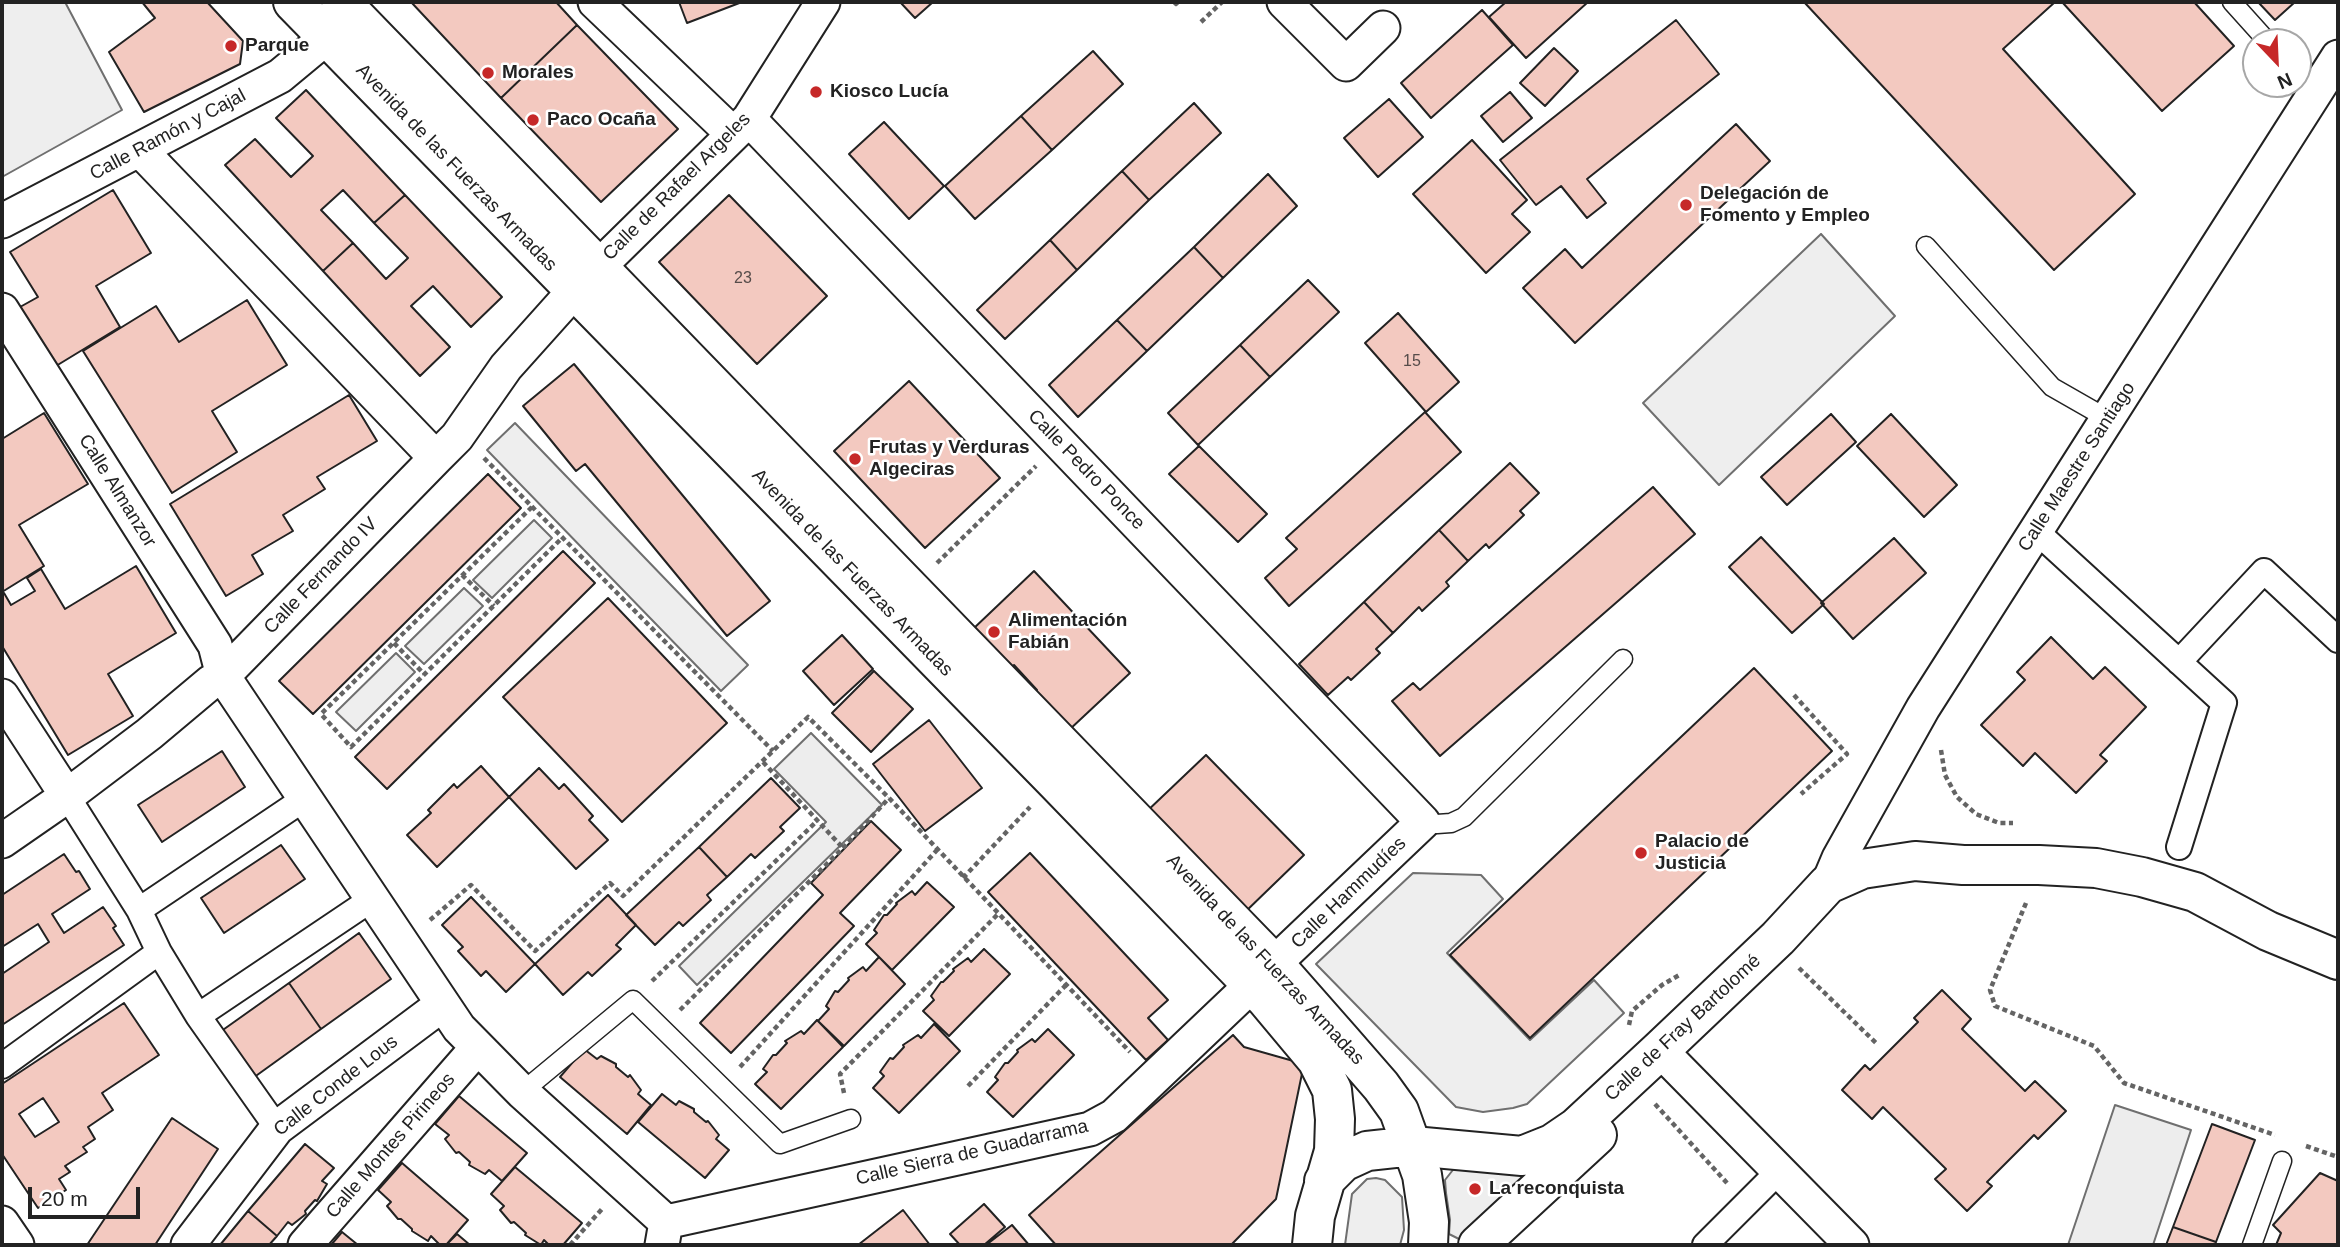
<!DOCTYPE html>
<meta charset="utf-8">
<style>
body{margin:0}
#map{position:relative;width:2340px;height:1247px;overflow:hidden;background:#fff;font-family:Arial,sans-serif}
canvas{display:block}
.frame{position:absolute;inset:0;border:4px solid #222;pointer-events:none}
.north{position:absolute;left:2242px;top:28px;width:70px;height:70px;box-sizing:border-box;background:#fff;border:2px solid #a7a7a7;border-radius:50%;rotate:157deg;font-size:19px;font-weight:700;line-height:28px;text-align:center;color:#222}
.north::after{content:'';display:block;margin:auto;width:24px;height:32px;background:#c62828;clip-path:polygon(50% 0,100% 100%,50% 72%,0 100%)}
.scale{position:absolute;left:28px;top:1187px;width:112px;height:32px;box-sizing:border-box;border:4px solid #222;border-top:0;padding-left:9px;font-size:21px;line-height:24px;white-space:nowrap;color:#222;-webkit-text-stroke:5px #fff;paint-order:stroke}
</style>
<div id="map">
<canvas width="2340" height="1247"></canvas>
<div class="frame"></div>
<div class="north">N</div>
<div class="scale">20 m</div>
</div>
<script>
const c = document.querySelector('canvas').getContext('2d');
c.lineJoin = 'round';
function fill(path, color) {
  c.fillStyle = color;
  c.fill(path, 'evenodd');
}
function toPath(rows) {
  const path = new Path2D();
  for (const r of rows) {
    path.moveTo(r[0], r[1]);
    for (let i = 2; i < r.length; i += 2) path.lineTo(r[i], r[i + 1]);
  }
  return path;
}
function trace(path, color, width, dash) {
  c.strokeStyle = color;
  c.lineWidth = width;
  c.lineCap = dash ? 'butt' : 'round';
  c.setLineDash(dash || []);
  c.stroke(path);
}
function write(font, color, halo, rows, align = 'center') {
  c.font = font + ' Arial,sans-serif';
  c.lineWidth = 5;
  c.setLineDash([]);
  c.textBaseline = 'middle';
  c.strokeStyle = halo;
  c.fillStyle = color;
  for (const [text, x, y, turn = 0] of rows) {
    c.save();
    c.translate(x, y);
    c.rotate((+turn || 0) * Math.PI / 180);
    c.textAlign = isNaN(turn) ? turn : align;
    if (halo) c.strokeText(text, 0, 0);
    c.fillText(text, 0, 0);
    c.restore();
  }
}
const green = toPath([
 [4,2,65,2,122,110,2,177,2,4,4,2],
 [1821,234,1895,316,1719,485,1643,403,1821,234],
 [515,423,748,665,721,691,487,450,515,423],
 [534,520,552,538,492,598,473,580,534,520],
 [464,588,483,606,424,664,405,646,464,588],
 [396,653,415,672,356,731,336,712,396,653],
 [1413,873,1481,875,1503,899,1447,953,1530,1040,1594,980,1624,1013,1527,1104,1513,1108,1483,1112,1456,1107,1316,964,1413,873],
 [1456,1166,1527,1173,1526,1181,1465,1238,1459,1239,1449,1234,1450,1220,1446,1193,1445,1180,1456,1166],
 [1376,1178,1385,1180,1402,1197,1404,1230,1400,1245,1345,1245,1352,1194,1367,1179,1376,1178]
]);
fill(green, '#eee');
trace(green, '#6f6f6f', 2);
const parking = toPath([
 [811,733,882,805,697,985,679,966,826,822,774,769,811,733],
 [2115,1105,2191,1130,2153,1245,2068,1245,2115,1105]
]);
fill(parking, '#ededed');
trace(parking, '#6f6f6f', 2);
const building = toPath([
 [142,2,207,2,243,41,240,64,144,112,109,52,155,18,142,2],
 [411,2,556,2,577,25,501,98,411,2],
 [679,2,742,2,687,23,679,2],
 [900,2,933,2,915,18,900,2],
 [1506,2,1588,2,1526,58,1489,17,1506,2],
 [1804,2,2055,2,2003,49,2135,194,2054,270,1804,2],
 [2062,2,2194,2,2234,46,2162,111,2062,2],
 [2258,2,2295,2,2275,20,2258,2],
 [1482,10,1513,45,1431,118,1401,83,1482,10],
 [1676,20,1719,74,1587,179,1606,203,1587,218,1561,186,1536,205,1500,160,1676,20],
 [577,25,678,129,601,202,501,98,577,25],
 [1554,48,1578,71,1545,106,1520,83,1554,48],
 [1093,51,1123,84,1052,150,1021,116,1093,51],
 [306,90,405,195,374,223,343,190,321,210,353,243,323,271,225,165,255,139,291,177,313,156,276,118,306,90],
 [1510,92,1532,118,1503,142,1481,116,1510,92],
 [1389,99,1423,137,1378,177,1344,138,1389,99],
 [1194,103,1221,133,1149,200,1122,171,1194,103],
 [1021,116,1052,150,975,219,945,186,1021,116],
 [884,122,944,186,909,219,849,154,884,122],
 [1736,124,1770,161,1575,343,1523,288,1565,249,1582,268,1736,124],
 [1472,140,1527,200,1512,214,1530,232,1486,273,1413,194,1472,140],
 [1122,171,1149,200,1077,270,1050,240,1122,171],
 [1268,174,1297,206,1223,278,1194,247,1268,174],
 [113,190,151,253,96,286,120,327,56,366,20,307,38,297,10,252,113,190],
 [405,195,502,297,471,327,433,286,411,306,450,347,420,376,323,271,353,243,386,279,408,258,374,223,405,195],
 [729,195,827,296,757,364,659,262,729,195],
 [1050,240,1077,270,1005,339,977,310,1050,240],
 [1194,247,1223,278,1147,351,1117,320,1194,247],
 [1308,280,1339,312,1270,377,1240,345,1308,280],
 [247,300,287,365,212,411,237,452,172,493,83,351,156,306,179,342,247,300],
 [1398,313,1459,382,1426,412,1365,343,1398,313],
 [1117,320,1147,351,1078,417,1049,385,1117,320],
 [1240,345,1270,377,1198,445,1168,413,1240,345],
 [574,364,770,601,727,636,585,464,576,471,523,406,574,364],
 [909,381,1000,478,925,548,834,451,909,381],
 [349,395,377,441,317,477,325,489,283,515,293,531,252,555,263,574,226,596,170,504,349,395],
 [1425,412,1461,452,1289,606,1265,578,1297,549,1286,538,1425,412],
 [44,413,88,484,19,525,44,566,2,592,2,439,44,413],
 [1831,414,1856,442,1787,505,1761,477,1831,414],
 [1891,414,1957,485,1924,517,1857,446,1891,414],
 [1199,446,1267,514,1238,542,1169,474,1199,446],
 [1510,463,1539,493,1520,511,1524,515,1489,548,1486,544,1468,561,1439,530,1510,463],
 [488,474,521,508,313,714,279,681,488,474],
 [1653,487,1695,534,1440,756,1392,701,1413,683,1420,690,1653,487],
 [1439,530,1468,561,1446,582,1449,586,1422,611,1419,607,1393,633,1364,602,1439,530],
 [1761,537,1824,604,1792,633,1729,567,1761,537],
 [1894,538,1926,573,1853,639,1821,603,1894,538],
 [563,551,595,583,387,789,355,757,563,551],
 [136,566,176,633,108,674,133,716,68,755,2,646,2,594,4,593,11,605,35,591,27,578,41,569,65,609,136,566],
 [1034,571,1130,673,1068,731,1033,694,1037,690,1014,665,1009,669,972,630,1034,571],
 [608,598,727,723,622,822,503,697,608,598],
 [1364,602,1393,633,1376,649,1380,653,1351,680,1348,677,1328,695,1299,664,1364,602],
 [842,635,873,669,834,705,803,671,842,635],
 [2051,637,2093,679,2105,667,2146,707,2100,755,2107,761,2076,793,2035,753,2023,766,1981,725,2025,680,2017,672,2051,637],
 [1754,668,1832,751,1530,1038,1450,955,1754,668],
 [874,671,913,709,871,752,832,713,874,671],
 [929,720,982,788,925,831,873,764,929,720],
 [222,751,245,787,162,842,138,805,222,751],
 [1206,755,1304,855,1242,915,1144,814,1206,755],
 [481,766,509,797,437,867,407,835,431,813,428,810,454,784,457,788,481,766],
 [539,768,559,789,564,784,593,816,589,820,608,840,576,869,509,797,539,768],
 [771,778,800,808,780,827,784,831,755,858,751,854,727,877,699,847,771,778],
 [871,821,901,850,840,913,854,926,731,1053,700,1023,823,895,811,883,871,821],
 [281,845,305,879,224,933,201,898,281,845],
 [699,847,727,877,707,895,711,900,683,926,679,922,655,945,626,915,699,847],
 [1030,853,1168,1000,1148,1018,1168,1040,1146,1060,988,892,1030,853],
 [64,854,76,872,79,871,90,889,52,914,64,933,103,907,116,926,113,928,124,945,2,1025,2,974,49,942,38,924,2,947,2,895,64,854],
 [927,882,954,907,892,970,866,944,877,933,874,930,884,915,887,915,897,904,896,903,912,891,915,895,927,882],
 [608,895,636,925,616,945,621,949,592,976,588,972,563,995,535,964,608,895],
 [471,897,535,964,506,992,486,971,481,976,458,951,463,947,442,925,471,897],
 [359,933,391,979,321,1029,289,983,359,933],
 [984,949,1010,974,949,1036,923,1011,934,1000,931,996,941,982,943,982,954,971,953,969,968,958,971,962,984,949],
 [879,957,905,984,844,1046,818,1021,829,1009,826,1006,835,991,838,992,849,980,848,978,863,967,866,971,879,957],
 [289,983,321,1029,253,1078,220,1032,289,983],
 [1942,990,1971,1019,1962,1029,2025,1091,2035,1081,2066,1111,2038,1139,2034,1135,1987,1182,1992,1186,1967,1211,1935,1179,1946,1169,1883,1107,1872,1119,1842,1090,1865,1065,1870,1070,1918,1022,1914,1018,1942,990],
 [124,1003,159,1055,102,1093,113,1110,88,1127,95,1139,83,1147,87,1152,65,1166,70,1172,59,1179,66,1190,38,1208,2,1154,2,1084,124,1003],
 [43,1098,59,1122,35,1137,19,1114,43,1098],
 [817,1020,843,1047,781,1109,755,1084,767,1072,763,1069,773,1055,776,1055,787,1043,785,1041,801,1031,804,1034,817,1020],
 [934,1024,960,1051,899,1113,873,1088,884,1076,880,1072,890,1058,893,1059,904,1047,903,1045,918,1035,921,1038,934,1024],
 [1048,1029,1074,1055,1013,1117,987,1092,998,1080,995,1077,1005,1063,1008,1063,1018,1052,1017,1050,1032,1039,1035,1042,1048,1029],
 [1233,1035,1244,1047,1304,1064,1276,1199,1231,1245,1056,1245,1029,1215,1233,1035],
 [584,1049,597,1059,601,1056,616,1064,616,1067,628,1077,630,1075,641,1090,638,1094,651,1105,627,1134,560,1077,584,1049],
 [662,1094,676,1105,679,1101,694,1109,694,1112,706,1122,708,1121,719,1135,716,1139,729,1150,705,1178,638,1122,662,1094],
 [459,1096,527,1153,502,1181,489,1170,485,1174,469,1165,470,1162,459,1152,456,1153,445,1139,449,1135,435,1124,459,1096],
 [172,1118,218,1149,155,1245,87,1245,172,1118],
 [2212,1124,2255,1140,2216,1242,2173,1227,2212,1124],
 [305,1144,334,1168,322,1181,327,1184,317,1201,315,1200,305,1211,306,1214,292,1225,288,1222,277,1236,248,1211,305,1144],
 [402,1163,468,1220,446,1245,440,1245,431,1236,428,1241,412,1231,412,1229,401,1219,398,1219,387,1206,391,1202,378,1190,402,1163],
 [515,1167,582,1223,563,1245,549,1245,544,1240,541,1245,525,1235,526,1233,514,1222,511,1223,500,1210,504,1206,491,1194,515,1167],
 [2320,1173,2338,1181,2338,1245,2276,1245,2281,1233,2273,1225,2320,1173],
 [984,1204,1005,1227,984,1245,960,1245,950,1234,984,1204],
 [903,1210,930,1245,858,1245,903,1210],
 [248,1211,277,1236,269,1245,220,1245,248,1211],
 [1012,1225,1029,1245,986,1245,1012,1225],
 [2173,1227,2216,1242,2215,1245,2166,1245,2173,1227],
 [342,1232,358,1245,331,1245,342,1232],
 [457,1234,470,1245,446,1245,457,1234]
]);
fill(building, '#f3c9c0');
trace(building, '#222', 2);
const service = toPath([
 [2232,2,2268,42],
 [2298,75,2315,94],
 [1926,246,2052,387,2108,419],
 [1423,822,1437,824,1451,823,1464,817,1623,659],
 [522,1092,633,1000,780,1144,851,1119],
 [2252,1245,2282,1161]
]);
const pedestrian = toPath([
 [2036,531,2224,703,2179,847],
 [2179,662,2264,571,2338,640],
 [67,796,139,910,159,952,198,1016,277,1128],
 [139,910,304,799],
 [198,1016,372,899],
 [2,1066,159,952],
 [1705,1245,1779,1171]
]);
const minor = toPath([
 [595,2,733,134],
 [1284,2,1346,64,1383,28],
 [140,150,436,458],
 [2,221,280,76,327,37,345,19],
 [2,310,215,645,223,676,459,1028,522,1092,666,1222],
 [2,696,67,796],
 [2,841,67,796,149,734,211,682,223,676,436,458,457,437,506,367,575,290,749,119,823,2],
 [1828,884,1839,858,1923,708,2338,57],
 [1660,1050,1852,1245],
 [2,1223,17,1245],
 [188,1245,277,1128,443,1004],
 [305,1245,477,1048],
 [662,1245,666,1222,1090,1129,1114,1116,1423,822,749,119]
]);
const tertiary = toPath([
 [1413,1146,1522,1156,1552,1144,1577,1127,1660,1050,1778,938,1828,884,1862,869,1915,861,1963,865,2039,865,2096,868,2142,877,2195,892,2268,931,2338,960],
 [1478,1245,1597,1135]
]);
const secondary = toPath([
 [293,2,1055,781,1266,999,1317,1060,1332,1090,1335,1119,1334,1151,1315,1216,1312,1245],
 [341,2,1275,965,1341,1040,1381,1086,1399,1111,1422,1175,1429,1222,1428,1245],
 [1324,1181,1343,1162,1367,1151,1413,1146]
]);
trace(service, '#222', 21);
trace(pedestrian, '#222', 28);
trace(minor, '#222', 37);
trace(tertiary, '#222', 42);
trace(secondary, '#222', 42);
trace(toPath([
 [1174,2,1176,4,1178,2],
 [1201,22,1222,2],
 [484,458,773,751],
 [532,507,321,714,351,747,562,538],
 [937,563,1036,466],
 [462,575,494,606],
 [394,643,424,674],
 [1794,695,1847,754,1801,794],
 [1941,750,1945,775,1957,797,1976,814,1999,823,2013,823],
 [763,762,843,848],
 [963,878,1030,807],
 [2026,903,1990,990,1995,1006,2094,1046,2124,1083,2275,1135],
 [430,920,471,885,535,951,610,883,623,896,808,717,889,798,1130,1052],
 [1799,968,1876,1043],
 [652,981,817,821],
 [680,1010,843,848,889,798],
 [1629,1025,1632,1011,1662,985,1681,974],
 [740,1067,937,850],
 [968,1086,1067,984],
 [844,1093,840,1074,998,914],
 [1655,1104,1727,1183],
 [2306,1146,2338,1157],
 [570,1245,602,1209]
]), '#646464', 4.5, [5, 3.5]);
trace(service, '#fff', 18);
trace(pedestrian, '#fff', 24);
trace(minor, '#fff', 33);
trace(tertiary, '#fff', 38);
trace(secondary, '#fff', 38);
for (const [x, y, r, color] of [
 [231,46,7,"#c62828"],
 [488,73,7,"#c62828"],
 [816,92,7,"#c62828"],
 [533,120,7,"#c62828"],
 [1686,205,7,"#c62828"],
 [855,459,7,"#c62828"],
 [994,632,7,"#c62828"],
 [1641,853,7,"#c62828"],
 [1475,1189,7,"#c62828"]
]) {
  const dot = new Path2D();
  dot.arc(x, y, r, 0, 2 * Math.PI);
  c.fillStyle = color;
  c.fill(dot);
  trace(dot, '#fff', 2.5);
}
write('16px', '#564c4a', null, [
 ["23",743,279],
 ["15",1412,362]
]);
write('bold 19px', '#222', '#fff', [
 ["Parque",245,46],
 ["Morales",502,73],
 ["Kiosco Lucía",830,92],
 ["Paco Ocaña",547,120],
 ["Delegación de",1700,194],
 ["Fomento y Empleo",1700,216],
 ["Frutas y Verduras",869,448],
 ["Algeciras",869,470],
 ["Alimentación",1008,621],
 ["Fabián",1008,643],
 ["Palacio de",1655,842],
 ["Justicia",1655,864],
 ["La reconquista",1489,1189]
], 'left');
write('19px', '#222', '#fff', [
 ["Calle Ramón y Cajal",168,135,-28],
 ["Avenida de las Fuerzas Armadas",456,168,46],
 ["Calle de Rafael Argeles",677,187,-45],
 ["Calle Maestre Santiago",2077,467,-57],
 ["Calle Pedro Ponce",1086,470,46],
 ["Calle Almanzor",117,491,58],
 ["Avenida de las Fuerzas Armadas",852,573,46],
 ["Calle Fernando IV",321,576,-46],
 ["Calle Hammudíes",1349,893,-44],
 ["Avenida de las Fuerzas Armadas",1265,960,47],
 ["Calle de Fray Bartolomé",1683,1028,-43],
 ["Calle Conde Lous",336,1086,-38],
 ["Calle Montes Pirineos",391,1146,-49],
 ["Calle Sierra de Guadarrama",972,1153,-13]
]);
</script>
